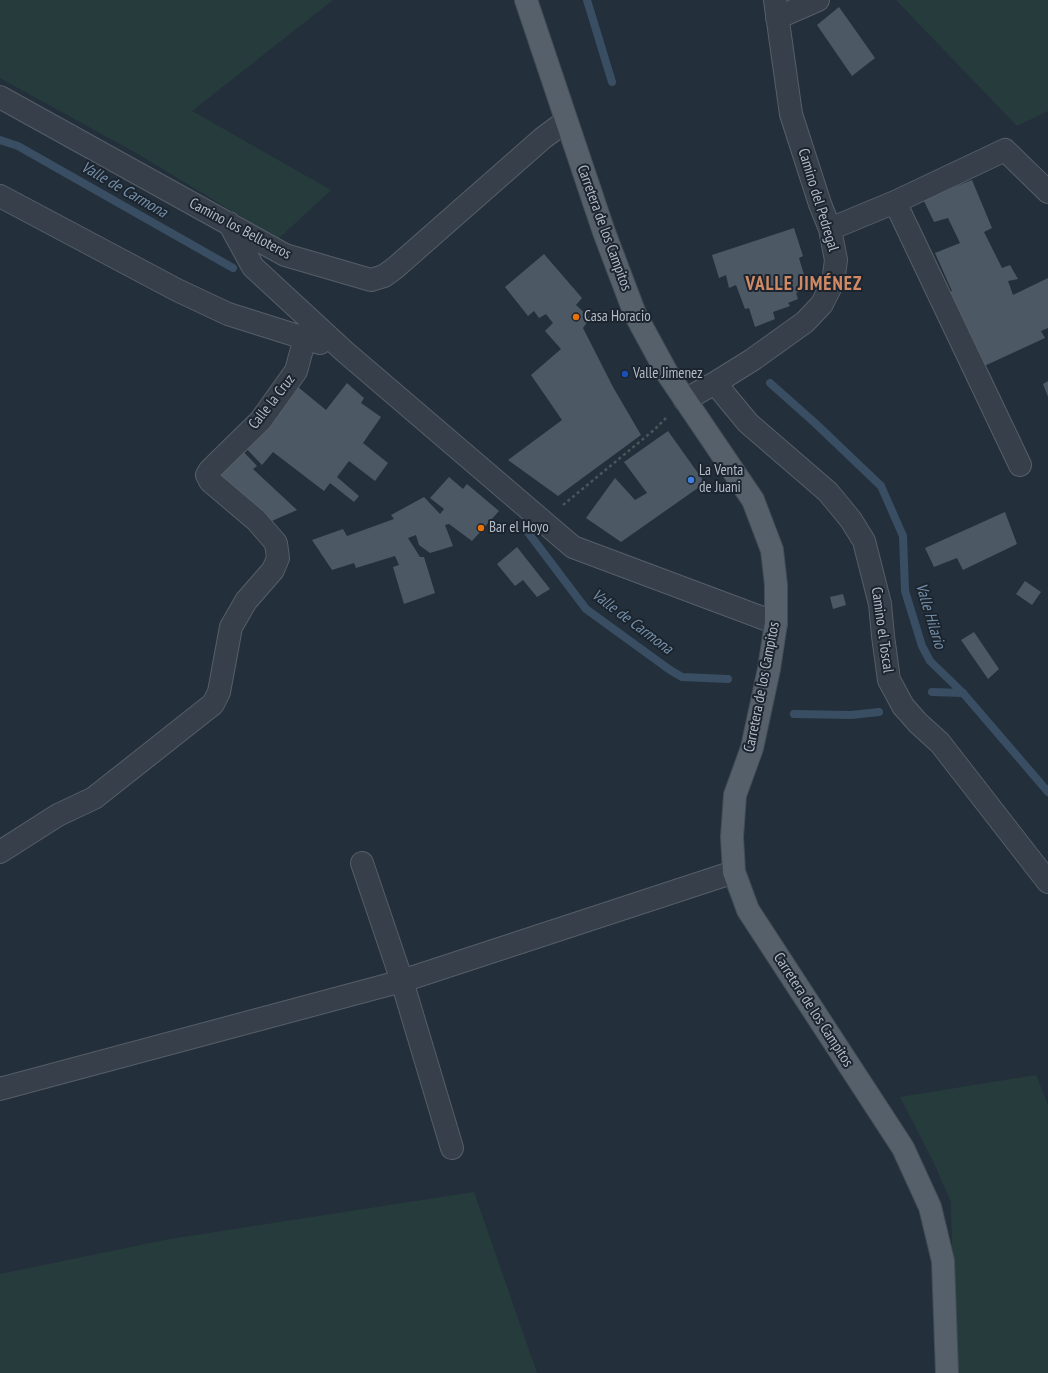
<!DOCTYPE html>
<meta charset="utf-8">
<style>
body{margin:0}
canvas{display:block;background:#232f3a}
</style>
<canvas width="1048" height="1373"></canvas>
<script>
const c = document.querySelector('canvas').getContext('2d');
c.lineJoin = 'round';
function fill(path, color) {
  c.fillStyle = color;
  c.fill(path, 'evenodd');
}
function toPath(rows) {
  const path = new Path2D();
  for (const r of rows) {
    path.moveTo(r[0], r[1]);
    for (let i = 2; i < r.length; i += 2) path.lineTo(r[i], r[i + 1]);
  }
  return path;
}
function trace(path, color, width, dash) {
  c.strokeStyle = color;
  c.lineWidth = width;
  c.lineCap = dash ? 'butt' : 'round';
  c.setLineDash(dash || []);
  c.stroke(path);
}
function write(font, color, halo, rows, align = 'center') {
  c.font = font + ' "PT Sans Narrow",sans-serif';
  c.lineWidth = 4;
  c.setLineDash([]);
  c.textBaseline = 'middle';
  c.strokeStyle = halo;
  c.fillStyle = color;
  for (const [text, x, y, turn = 0] of rows) {
    c.save();
    c.translate(x, y);
    c.rotate((+turn || 0) * Math.PI / 180);
    c.textAlign = isNaN(turn) ? turn : align;
    if (halo) c.strokeText(text, 0, 0);
    c.fillText(text, 0, 0);
    c.restore();
  }
}
fill(toPath([
 [0,0,333,0,192,111,331,190,278,239,138,154,0,78],
 [896,0,1048,0,1048,111,1017,126],
 [1036,1075,1048,1105,1048,1373,955,1373,951,1202,932,1159,900,1097],
 [474,1192,537,1373,0,1373,0,1274,170,1239]
]), '#263c3c');
trace(toPath([
 [587,0,612,82],
 [0,140,18,146,233,268],
 [770,383,815,423,881,486,903,536,905,591,922,646,930,661,963,693,1048,792],
 [527,531,586,609,670,670,682,677,728,679],
 [932,692,963,693],
 [794,714,851,715,879,712]
]), '#394e62', 8);
fill(toPath([
 [839,7,875,58,852,76,817,25],
 [972,180,992,228,984,232,1002,268,1010,265,1018,279,1008,281,1013,295,1048,278,1048,328,1041,331,1045,338,980,368,945,295,952,291,935,253,960,243,948,218,934,222,923,199],
 [794,228,803,256,799,258,805,278,804,278,807,289,796,293,798,299,788,303,790,306,773,312,775,319,755,327,749,308,745,309,736,285,729,288,726,275,719,278,712,255],
 [544,254,582,298,576,305,590,318,583,328,613,387,641,435,558,496,508,460,562,420,531,375,561,349,545,331,553,323,546,314,539,318,534,311,528,316,505,287],
 [1048,381,1048,397,1043,384],
 [347,383,364,398,361,403,381,417,363,443,388,463,375,481,349,461,337,477,359,496,354,502,330,483,324,491,273,452,262,465,242,444,266,430,298,387,326,410],
 [668,431,705,483,621,542,586,518,615,478,635,500,647,493,624,462],
 [240,448,257,466,253,469,297,510,265,524,213,473],
 [449,477,463,489,467,484,499,511,472,541,449,524,445,525,453,546,430,553,419,545,416,535,408,538,420,557,424,557,435,593,404,604,393,567,399,565,395,556,356,568,354,563,332,570,312,540,343,529,347,536,394,519,391,515,424,497,440,514,444,509,430,498],
 [1005,512,1017,544,963,570,957,558,934,567,925,548],
 [517,547,550,589,537,597,523,580,515,586,497,564],
 [1025,581,1041,592,1032,605,1016,594],
 [843,594,846,605,833,609,830,597],
 [974,632,999,669,988,679,961,640]
]), '#4c5965');
const minor = toPath([
 [777,18,818,0],
 [0,97,285,255,371,280,384,276,395,268,543,138,566,121],
 [0,196,177,290,228,314,320,343],
 [895,202,1020,465],
 [229,223,253,267,344,351,573,547,776,623],
 [830,229,895,202,1005,150,1048,192],
 [715,383,748,423,828,492,851,520,864,541,880,604,883,636,889,680,903,706,918,723,940,743,1048,882],
 [685,400,715,383,752,360,805,322,822,304,833,282,836,260,830,229,820,204,791,114,775,0],
 [0,852,58,815,94,798,213,704,219,692,231,627,246,601,273,570,278,558,276,543,256,520,210,481,207,475,210,470,261,420,296,371,305,338],
 [362,863,402,981,452,1148],
 [0,1088,0,1089,402,981,734,872]
]);
const major = toPath([
 [526,0,604,232,635,314,667,373,753,500,772,550,776,585,776,623,769,669,752,748,735,795,732,837,734,872,748,910,903,1148,930,1207,943,1261,947,1373]
]);
trace(minor, '#555e68', 24);
trace(major, '#434c56', 24);
trace(toPath([
 [563,505,654,430,666,418]
]), '#45595a', 2.5, [3, 3]);
trace(minor, '#37404a', 22);
trace(major, '#55606a', 22);
for (const [x, y, r, color] of [
 [576,317,4,"#e8710a"],
 [625,374,4,"#1a4fb4"],
 [691,480,4,"#3f7fe0"],
 [481,528,4,"#e8710a"]
]) {
  const dot = new Path2D();
  dot.arc(x, y, r, 0, 2 * Math.PI);
  c.fillStyle = color;
  c.fill(dot);
  trace(dot, '#1c252f', 1.5);
}
write('15px', '#b2bbc6', '#1c252f', [
 ["Camino del Pedregal",818,200,73],
 ["Carretera de los Campitos",604,228,70],
 ["Camino los Belloteros",240,229,28],
 ["Calle la Cruz",272,402,-52],
 ["Camino el Toscal",882,630,82],
 ["Carretera de los Campitos",762,687,-79],
 ["Carretera de los Campitos",813,1010,57]
]);
write('15px', '#b2bbc6', '#1c252f', [
 ["Casa Horacio",584,317],
 ["Valle Jimenez",633,374],
 ["La Venta",699,471],
 ["de Juani",699,488],
 ["Bar el Hoyo",489,528]
], 'left');
write('italic 16px', '#748fa8', '#1c252f', [
 ["Valle de Carmona",124,190,30],
 ["Valle Hilario",930,616,73],
 ["Valle de Carmona",632,622,37]
]);
c.letterSpacing = '1px';
write('bold 19px', '#cf8a65', '#1c252f', [
 ["VALLE JIMÉNEZ",804,285]
]);
c.letterSpacing = '0px';
</script>
